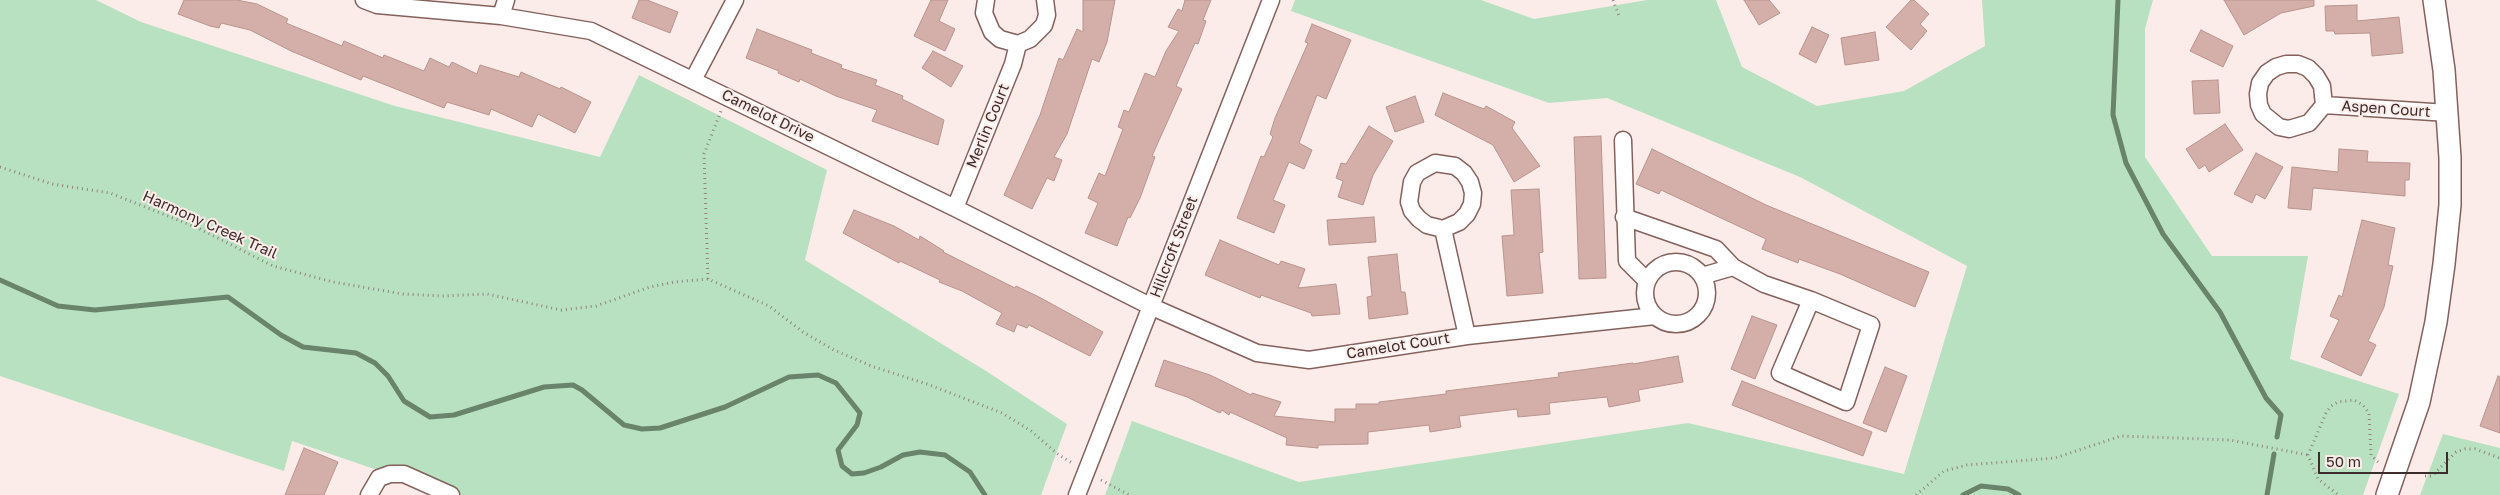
<!DOCTYPE html>
<style>
body{margin:0}
#map{position:relative;width:2500px;height:495px;overflow:hidden;background:#fcece9;font-family:"Golos Text",sans-serif}
canvas{display:block}
.scale{position:absolute;left:2318px;top:452px;width:130px;height:22px;box-sizing:border-box;border:2px solid #3c2d2b;border-top:0;padding-left:6px;font-size:15px;line-height:18px;white-space:nowrap;color:#3c2d2b;-webkit-text-stroke:4px #fcece9;paint-order:stroke}
</style>
<div id="map">
<canvas width="2500" height="495"></canvas>
<div class="scale">50 m</div>
</div>
<script>
const c = document.querySelector('canvas').getContext('2d');
c.lineJoin = 'round';
function fill(path, color) {
  c.fillStyle = color;
  c.fill(path, 'evenodd');
}
function toPath(rows) {
  const path = new Path2D();
  for (const r of rows) {
    if (r.length === 3) {
      path.moveTo(r[0] + r[2], r[1]);
      path.arc(r[0], r[1], r[2], 0, 2 * Math.PI);
      continue;
    }
    path.moveTo(r[0], r[1]);
    for (let i = 2; i < r.length; i += 2) path.lineTo(r[i], r[i + 1]);
  }
  return path;
}
function trace(path, color, width, dash) {
  c.strokeStyle = color;
  c.lineWidth = width;
  c.lineCap = dash ? 'butt' : 'round';
  c.setLineDash(dash || []);
  c.stroke(path);
}
function write(font, color, halo, rows, align = 'center') {
  c.font = font + ' "Golos Text",sans-serif';
  c.lineWidth = 4;
  c.setLineDash([]);
  c.textBaseline = 'middle';
  c.strokeStyle = halo;
  c.fillStyle = color;
  for (const [text, x, y, turn = 0] of rows) {
    c.save();
    c.translate(x, y);
    c.rotate((+turn || 0) * Math.PI / 180);
    c.textAlign = isNaN(turn) ? turn : align;
    if (halo) c.strokeText(text, 0, 0);
    c.fillText(text, 0, 0);
    c.restore();
  }
}
fill(toPath([
 [0,0,96,0,141,22,395,106,600,157,639,75,827,170,805,260,986,371,1067,424,1041,495,451,495,292,441,284,471,0,376],
 [1295,0,1481,0,1534,19,1647,0,1716,0,1742,67,1817,106,1904,91,1985,46,1982,0,2153,0,2145,29,2145,157,2212,256,2308,256,2290,359,2399,394,2363,495,1105,495,1132,421,1299,482,1688,423,1904,474,1967,266,1800,177,1607,98,1549,103,1291,11],
 [2443,434,2500,448,2500,495,2420,495]
]), '#b8e1c1');
trace(toPath([
 [2118,0,2113,115,2126,163,2163,234,2220,312,2266,398,2281,415,2277,437],
 [0,280,58,306,95,310,228,297,281,335,303,347,356,353,375,363,388,376,404,401,430,417,454,415,544,387,573,385,582,390,624,425,642,429,660,428,725,407,789,377,818,375,836,383,860,413,857,425,838,450,842,466,852,474,864,473,881,467,903,455,920,452,945,455,970,472,985,495],
 [1963,495,1981,486,2008,489,2019,495],
 [2267,495,2274,454]
]), '#69846b', 5);
const building = toPath([
 [184,0,237,0,257,4,288,19,286,23,342,46,344,41,383,58,384,55,424,71,430,58,449,67,452,62,477,74,480,65,519,77,521,72,560,89,561,87,591,102,575,133,538,114,532,127,491,109,489,115,447,102,444,108,363,76,361,80,291,51,250,30,221,23,219,28,210,26,178,14,184,0],
 [639,0,647,0,678,12,670,33,632,18,639,0],
 [931,0,948,0,939,21,955,29,945,51,914,36,931,0],
 [1083,0,1115,0,1107,42,1099,62,1092,59,1067,134,1054,157,1062,160,1054,181,1047,178,1032,209,1004,195,1040,115,1059,58,1063,60,1077,29,1083,32,1083,0],
 [1185,0,1211,0,1203,20,1206,21,1198,44,1195,43,1176,86,1182,89,1152,156,1155,157,1140,198,1130,218,1128,217,1117,246,1085,233,1098,203,1088,198,1099,173,1105,176,1123,129,1118,127,1124,110,1129,112,1145,73,1155,77,1166,51,1179,31,1168,27,1178,9,1182,11,1185,0],
 [1744,0,1769,0,1780,13,1759,25,1744,0],
 [1911,0,1914,0,1929,14,1920,24,1927,31,1911,50,1886,27,1911,0],
 [2224,0,2314,0,2314,6,2281,13,2244,35,2224,0],
 [2357,5,2357,21,2399,17,2403,53,2372,56,2370,33,2335,34,2334,31,2326,31,2325,6,2357,5],
 [1312,24,1351,40,1326,99,1317,95,1299,143,1312,150,1304,169,1289,162,1273,200,1285,205,1274,233,1237,218,1261,156,1264,157,1273,137,1270,134,1275,118,1308,43,1305,42,1312,24],
 [1812,27,1829,35,1816,63,1799,54,1812,27],
 [757,29,812,50,811,53,842,65,841,68,877,80,875,85,903,96,902,99,944,120,938,145,872,121,877,110,836,96,800,79,799,82,778,73,779,71,746,58,757,29],
 [2201,30,2233,46,2223,67,2190,51,2201,30],
 [1875,32,1879,60,1845,65,1841,38,1875,32],
 [933,51,963,66,951,87,922,68,933,51],
 [2218,80,2220,113,2194,114,2192,81,2218,80],
 [1443,93,1484,109,1486,106,1515,122,1512,128,1540,166,1514,182,1493,145,1435,115,1443,93],
 [1415,96,1424,122,1395,132,1386,107,1415,96],
 [2225,124,2243,150,2209,172,2205,165,2199,169,2186,149,2225,124],
 [1369,126,1393,141,1373,175,1363,205,1338,197,1343,181,1336,178,1341,163,1346,164,1369,126],
 [1601,136,1606,278,1579,279,1574,137,1601,136],
 [1652,149,1766,205,1929,272,1915,307,1840,274,1799,259,1798,263,1762,249,1766,239,1661,190,1659,194,1636,184,1652,149],
 [2339,149,2368,151,2367,162,2410,163,2409,180,2405,180,2405,196,2313,188,2311,210,2288,208,2292,167,2338,172,2339,149],
 [2256,153,2283,167,2265,199,2256,194,2252,203,2234,194,2256,153],
 [1539,189,1543,252,1539,253,1543,293,1507,296,1502,236,1514,235,1511,190,1539,189],
 [854,210,894,226,919,240,920,236,944,251,943,252,1015,288,1016,286,1039,297,1103,332,1090,356,1029,325,1027,328,1017,324,1014,332,996,324,1002,313,962,291,939,282,940,280,900,261,899,263,843,233,854,210],
 [1374,217,1376,242,1329,245,1327,220,1374,217],
 [2362,220,2395,228,2388,265,2393,266,2384,307,2368,341,2376,345,2361,376,2321,357,2339,320,2330,316,2339,295,2342,297,2362,220],
 [1220,240,1279,265,1281,261,1305,269,1298,288,1336,284,1340,314,1312,316,1311,313,1261,295,1260,298,1205,275,1220,240],
 [1397,254,1401,292,1405,292,1408,314,1369,319,1367,297,1372,296,1368,257,1397,254],
 [1752,316,1777,325,1755,379,1731,369,1752,316],
 [1678,356,1683,382,1638,390,1640,401,1609,407,1607,397,1549,403,1550,414,1518,417,1517,409,1459,416,1461,427,1430,432,1429,425,1368,432,1368,444,1318,445,1318,448,1286,445,1287,438,1230,412,1229,415,1222,410,1220,413,1187,397,1155,386,1164,360,1210,375,1251,395,1252,393,1281,402,1274,416,1335,422,1335,409,1356,409,1356,404,1379,404,1379,402,1446,394,1446,391,1559,377,1558,373,1633,363,1633,364,1678,356],
 [1885,367,1907,376,1886,432,1863,423,1885,367],
 [2498,376,2500,377,2500,433,2480,426,2498,376],
 [1742,381,1872,432,1863,456,1732,405,1742,381],
 [304,448,338,462,324,495,285,495,304,448]
]);
fill(building, '#d4aea8');
trace(building, '#b9948e', 1);
const minor = toPath([
 [364,0,377,5,501,16,591,31,955,208,1150,306,1257,353,1309,360,1467,336,1655,316],
 [986,0,984,13,992,32,1000,39,1018,44,1030,39,1044,25,1047,15,1045,0],
 [501,16,506,0],
 [693,80,735,0],
 [2324,105,2322,86,2316,76,2308,68,2298,64,2286,64,2276,67,2267,73,2260,83,2258,94,2259,105,2263,114,2279,127,2289,129,2309,123,2324,105,2448,113],
 [1623,140,1627,261,1647,281],
 [955,208,1013,64,1018,44],
 [1624,217,1716,249,1733,267,1764,284,1811,300,1871,325,1846,402,1780,373,1811,300],
 [1443,229,1459,222,1467,214,1472,204,1473,193,1470,182,1464,173,1455,166,1435,163,1417,173,1412,182,1409,202,1412,211,1419,219,1427,225,1443,229,1467,336],
 [1676,293,31],
 [1702,276,1733,267],
 [369,495,379,478,390,474,404,474,451,495],
 [1077,495,1271,0]
]);
const major = toPath([
 [2387,495,2419,402,2436,322,2444,264,2450,205,2450,158,2444,70,2434,0]
]);
trace(minor, '#84615c', 19);
trace(major, '#84615c', 24);
trace(toPath([
 [1613,0,1619,16],
 [0,167,52,184,110,193,198,228,273,266,333,282,403,294,441,296,487,294,561,310,596,306,650,287,674,282,708,279,769,306,803,332,832,349,871,366,927,384,1002,413,1031,431,1059,455,1074,464],
 [708,279,704,154,721,111],
 [2425,476,2432,476,2456,452,2465,449,2475,449,2500,458],
 [1101,480,1129,495],
 [2337,494,2318,479,2308,455,2326,413,2331,406,2338,402,2354,400,2363,405,2369,413,2371,455,2380,464],
 [1916,495,1944,471,1967,465,2055,458,2121,436,2230,440,2308,455]
]), '#938481', 3, [1, 4]);
trace(minor, '#fff', 16);
trace(major, '#fff', 21);
write('15px', '#3c2d2b', '#fcece9', [
 ["Aspen Court",2386,109,4],
 ["Camelot Drive",768,116,26],
 ["Merlin Court",988,126,-68],
 ["Harmony Creek Trail",210,225,24],
 ["Hillcroft Street",1174,247,-69],
 ["Camelot Court",1398,346,-9]
]);
</script>
